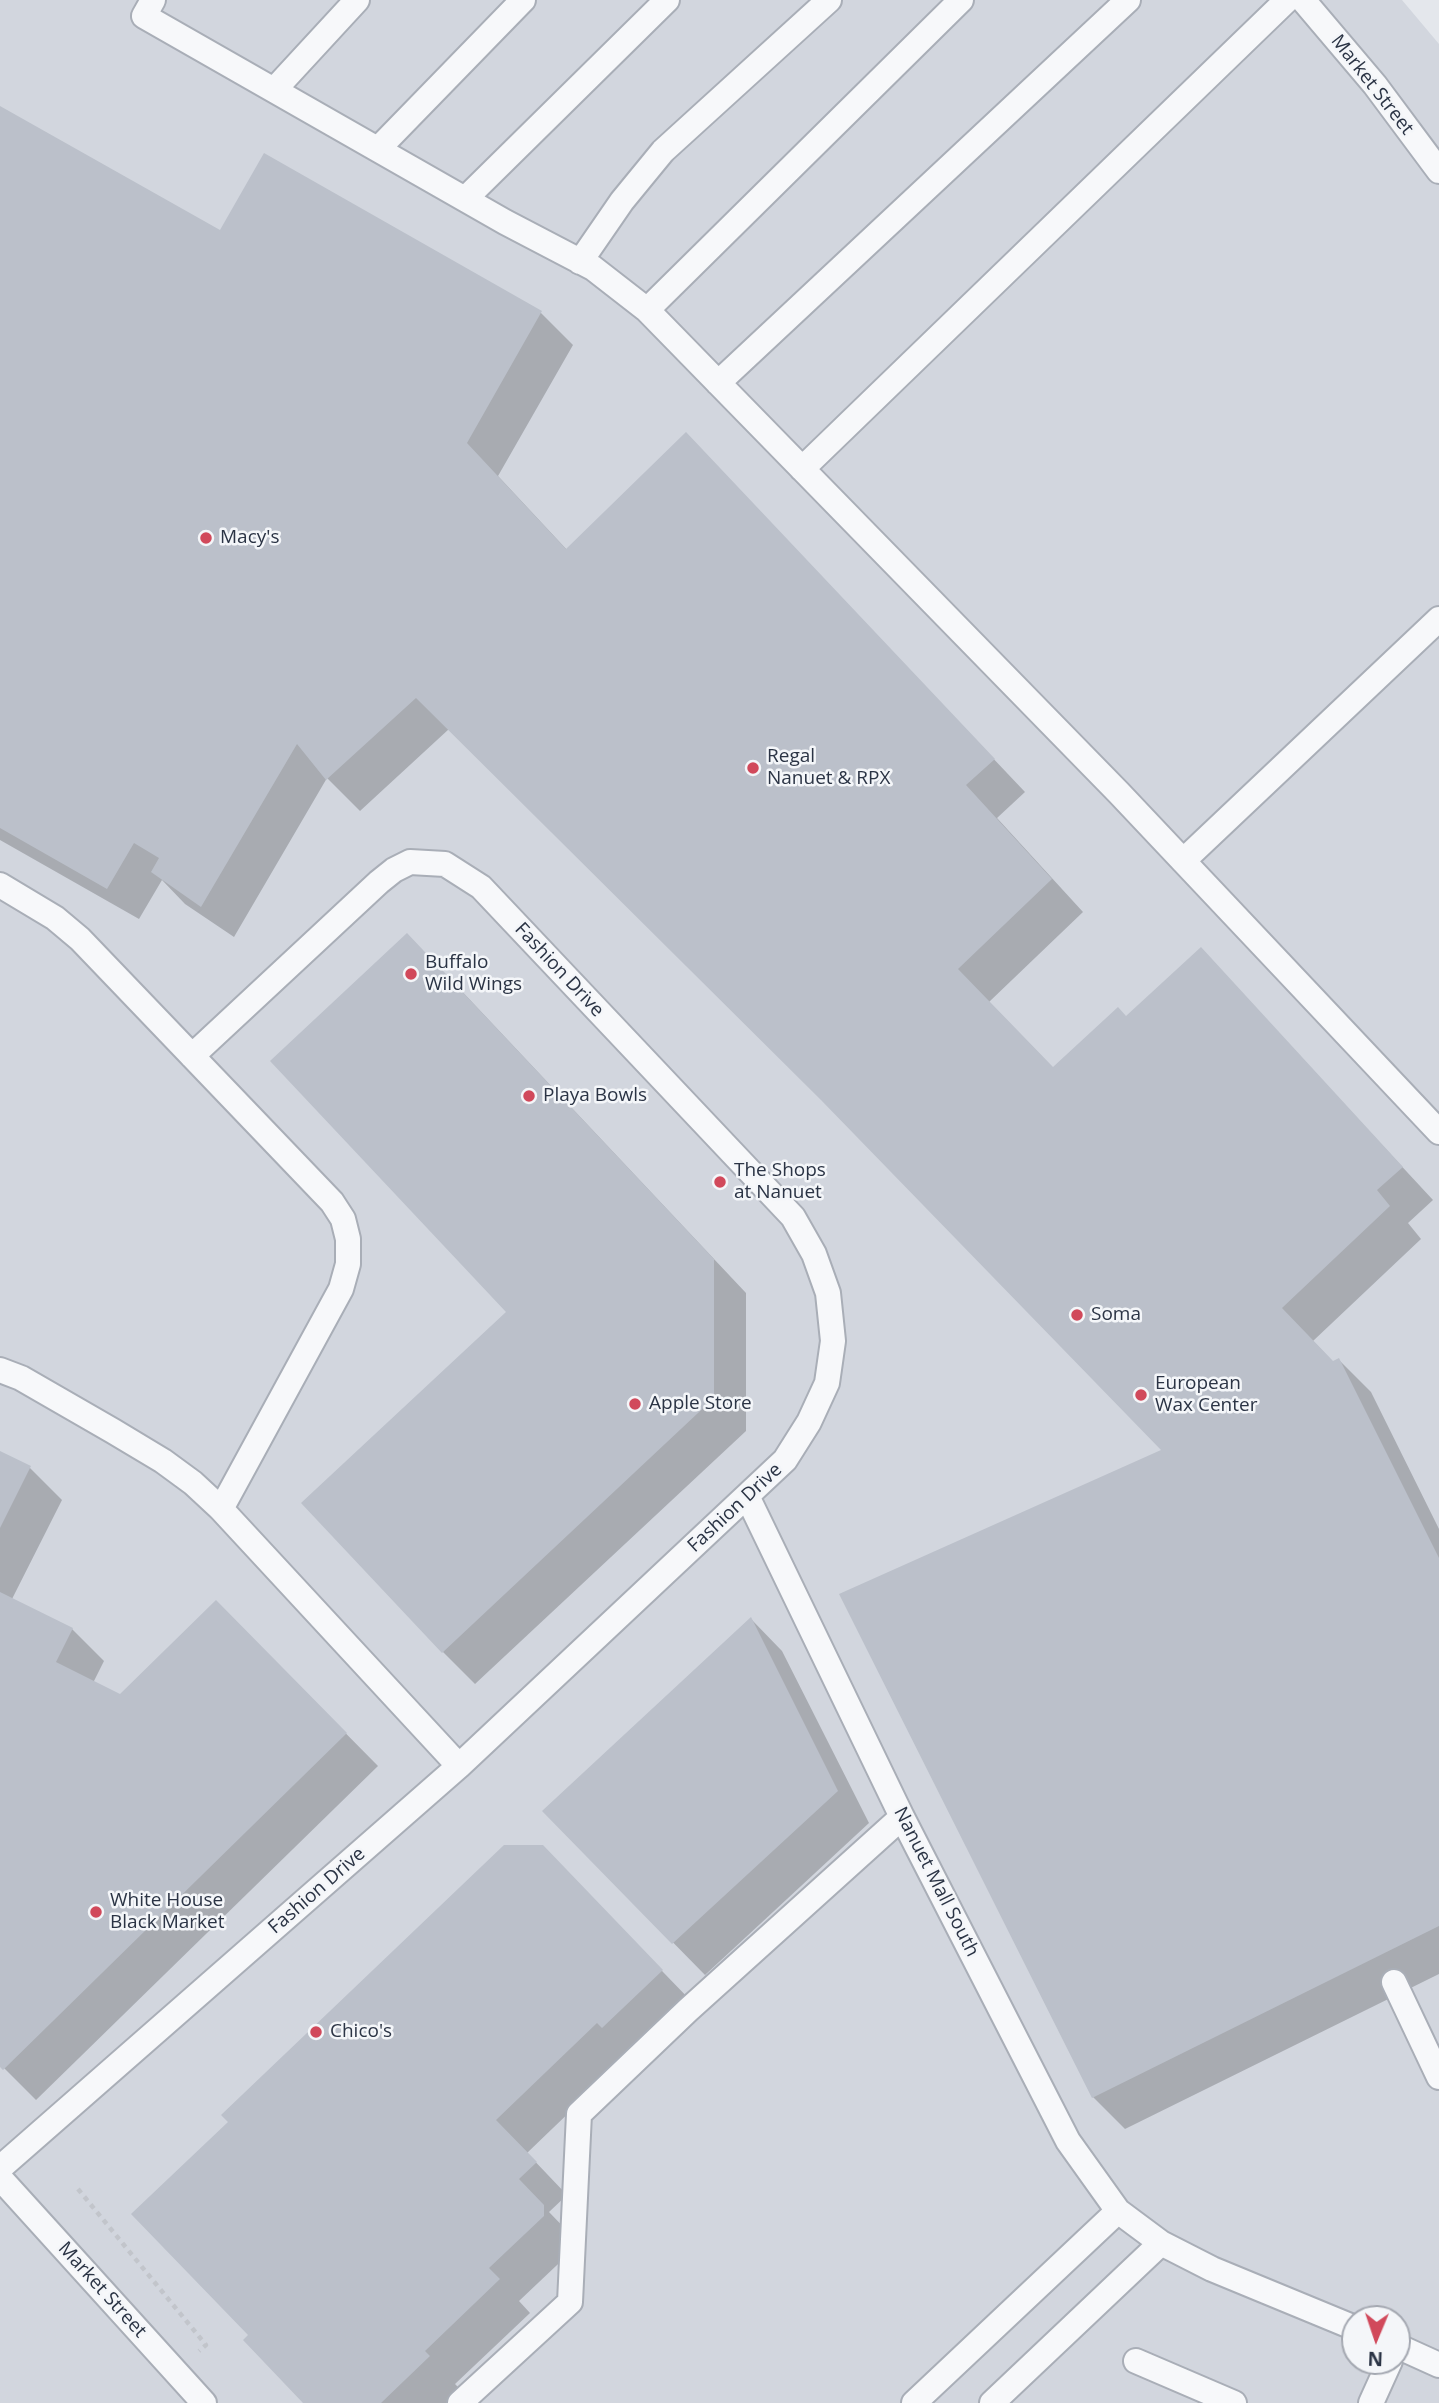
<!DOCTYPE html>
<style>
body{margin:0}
#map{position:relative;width:1439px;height:2403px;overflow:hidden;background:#e4e7ec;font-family:"Open Sans",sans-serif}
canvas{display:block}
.north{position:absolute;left:1341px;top:2305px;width:70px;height:70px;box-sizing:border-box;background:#f4f6f9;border:2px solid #a4a8b1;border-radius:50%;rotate:182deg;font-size:19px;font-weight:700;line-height:28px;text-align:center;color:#2b3445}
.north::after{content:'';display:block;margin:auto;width:24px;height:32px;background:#d1495b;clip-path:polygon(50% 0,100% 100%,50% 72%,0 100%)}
</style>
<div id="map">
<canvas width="1439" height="2403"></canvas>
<div class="north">N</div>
</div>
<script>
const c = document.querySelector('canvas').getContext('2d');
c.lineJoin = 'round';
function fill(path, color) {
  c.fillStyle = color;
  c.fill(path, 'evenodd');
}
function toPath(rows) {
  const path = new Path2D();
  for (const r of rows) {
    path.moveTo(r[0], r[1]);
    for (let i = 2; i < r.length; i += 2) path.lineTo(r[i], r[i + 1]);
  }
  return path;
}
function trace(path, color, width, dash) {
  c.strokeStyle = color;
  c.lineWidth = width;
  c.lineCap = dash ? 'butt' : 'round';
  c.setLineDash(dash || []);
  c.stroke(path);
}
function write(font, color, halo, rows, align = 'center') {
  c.font = font + ' "Open Sans",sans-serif';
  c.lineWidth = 5;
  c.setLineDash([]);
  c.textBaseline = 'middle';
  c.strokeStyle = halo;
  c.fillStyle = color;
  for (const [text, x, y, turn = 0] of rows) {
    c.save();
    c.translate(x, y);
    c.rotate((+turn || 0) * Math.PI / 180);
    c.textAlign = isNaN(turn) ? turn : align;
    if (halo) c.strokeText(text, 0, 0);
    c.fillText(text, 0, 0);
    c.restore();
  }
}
fill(toPath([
 [0,0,1402,0,1439,44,1439,2403,0,2403],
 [1355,2319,1397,2319,1397,2361,1355,2361]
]), '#d2d6de');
fill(toPath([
 [0,108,220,232,541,313,573,345,498,476,568,551,717,467,1025,792,997,818,1083,912,989,1002,1054,1069,1127,1018,1201,950,1433,1200,1408,1223,1421,1239,1313,1341,1333,1362,1339,1360,1371,1392,1439,1529,1439,1974,1125,2129,1093,2097,1164,1450,830,1107,449,729,360,811,327,778,234,937,185,904,162,880,139,919,0,840],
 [439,967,746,1293,746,1431,475,1684,443,1652,509,1312],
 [0,1453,30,1468,62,1500,12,1599,72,1629,104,1661,93,1683,120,1696,216,1602,378,1766,36,2100,0,2064],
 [751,1619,782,1651,869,1823,705,1975,545,1812],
 [574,1880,693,2003,630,2054,527,2153,567,2195,549,2212,575,2239,575,2248,519,2301,530,2313,455,2384,460,2389,446,2403,306,2403]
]), '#0003');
fill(toPath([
 [0,106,220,230,264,153,542,311,467,443,566,549,686,432,995,759,966,785,1052,879,958,969,1053,1067,1118,1007,1126,1016,1201,947,1403,1167,1377,1190,1390,1206,1282,1308,1333,1361,1339,1358,1439,1558,1439,1926,1092,2098,839,1594,1161,1450,821,1100,416,698,326,780,297,744,201,907,151,872,159,858,134,843,107,889,0,828],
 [407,933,714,1259,714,1398,442,1653,301,1503,506,1312,270,1061],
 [0,1451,31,1466,0,1528],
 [0,1592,73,1628,56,1662,120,1694,216,1600,347,1733,3,2070,0,2067],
 [751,1617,838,1791,672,1944,542,1811],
 [504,1845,543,1845,663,1970,602,2028,597,2023,496,2120,537,2162,519,2179,544,2205,544,2216,489,2268,500,2279,425,2351,430,2356,381,2403,303,2403,243,2340,248,2335,131,2214,228,2122,221,2115]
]), '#bbc0ca');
const service = toPath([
 [153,0,144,16,505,222,593,268,647,310,1119,793,1439,1132],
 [1303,0,1375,85,1439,171],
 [274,90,357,0],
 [378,149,523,0],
 [465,199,667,0],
 [580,262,622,201,663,151,829,0],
 [647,310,961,0],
 [718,383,1128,0],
 [802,469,1287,0],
 [1183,861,1439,619],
 [0,885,55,918,80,939,332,1202,343,1219,348,1239,348,1264,341,1289,221,1509],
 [0,1370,21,1378,113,1431,163,1461,193,1483,221,1509,459,1766],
 [747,1496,902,1817,1068,2141,1118,2211,1161,2243,1212,2269,1355,2328],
 [1394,1982,1439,2077],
 [0,2168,459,1766,785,1460,809,1422,827,1383,833,1341,828,1293,814,1254,793,1217,481,887,445,864,410,862,394,870,379,882,192,1056],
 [0,2178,204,2403],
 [1397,2346,1439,2365],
 [1136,2361,1234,2403],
 [460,2403,570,2302,579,2114,688,2010,902,1817],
 [914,2403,1118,2211],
 [992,2403,1161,2243],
 [1371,2403,1390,2361]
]);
trace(service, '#a9aeb7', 28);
trace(toPath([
 [78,2189,206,2345,199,2351]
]), '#c2c5cb', 4.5, [5, 5]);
trace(service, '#f7f8fa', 24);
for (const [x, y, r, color] of [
 [206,538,7,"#d1495b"],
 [753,768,7,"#d1495b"],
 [411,974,7,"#d1495b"],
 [529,1096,7,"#d1495b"],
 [720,1182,7,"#d1495b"],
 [1077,1315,7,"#d1495b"],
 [1141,1395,7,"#d1495b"],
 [635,1404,7,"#d1495b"],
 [96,1912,7,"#d1495b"],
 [316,2032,7,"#d1495b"]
]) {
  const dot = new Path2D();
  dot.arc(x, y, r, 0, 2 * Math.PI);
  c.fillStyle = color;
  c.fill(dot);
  trace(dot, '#f4f6f9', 2.5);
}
write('19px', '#2b3445', '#f4f6f9', [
 ["Market Street",1372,85,52],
 ["Fashion Drive",559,970,47],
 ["Fashion Drive",735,1508,-43],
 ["Nanuet Mall South",936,1882,63],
 ["Fashion Drive",317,1891,-41],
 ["Market Street",102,2290,48]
]);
write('19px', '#2b3445', '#f4f6f9', [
 ["Macy's",220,538],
 ["Regal",767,757],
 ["Nanuet & RPX",767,779],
 ["Buffalo",425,963],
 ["Wild Wings",425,985],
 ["Playa Bowls",543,1096],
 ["The Shops",734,1171],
 ["at Nanuet",734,1193],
 ["Soma",1091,1315],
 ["European",1155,1384],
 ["Wax Center",1155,1406],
 ["Apple Store",649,1404],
 ["White House",110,1901],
 ["Black Market",110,1923],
 ["Chico's",330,2032]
], 'left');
</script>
